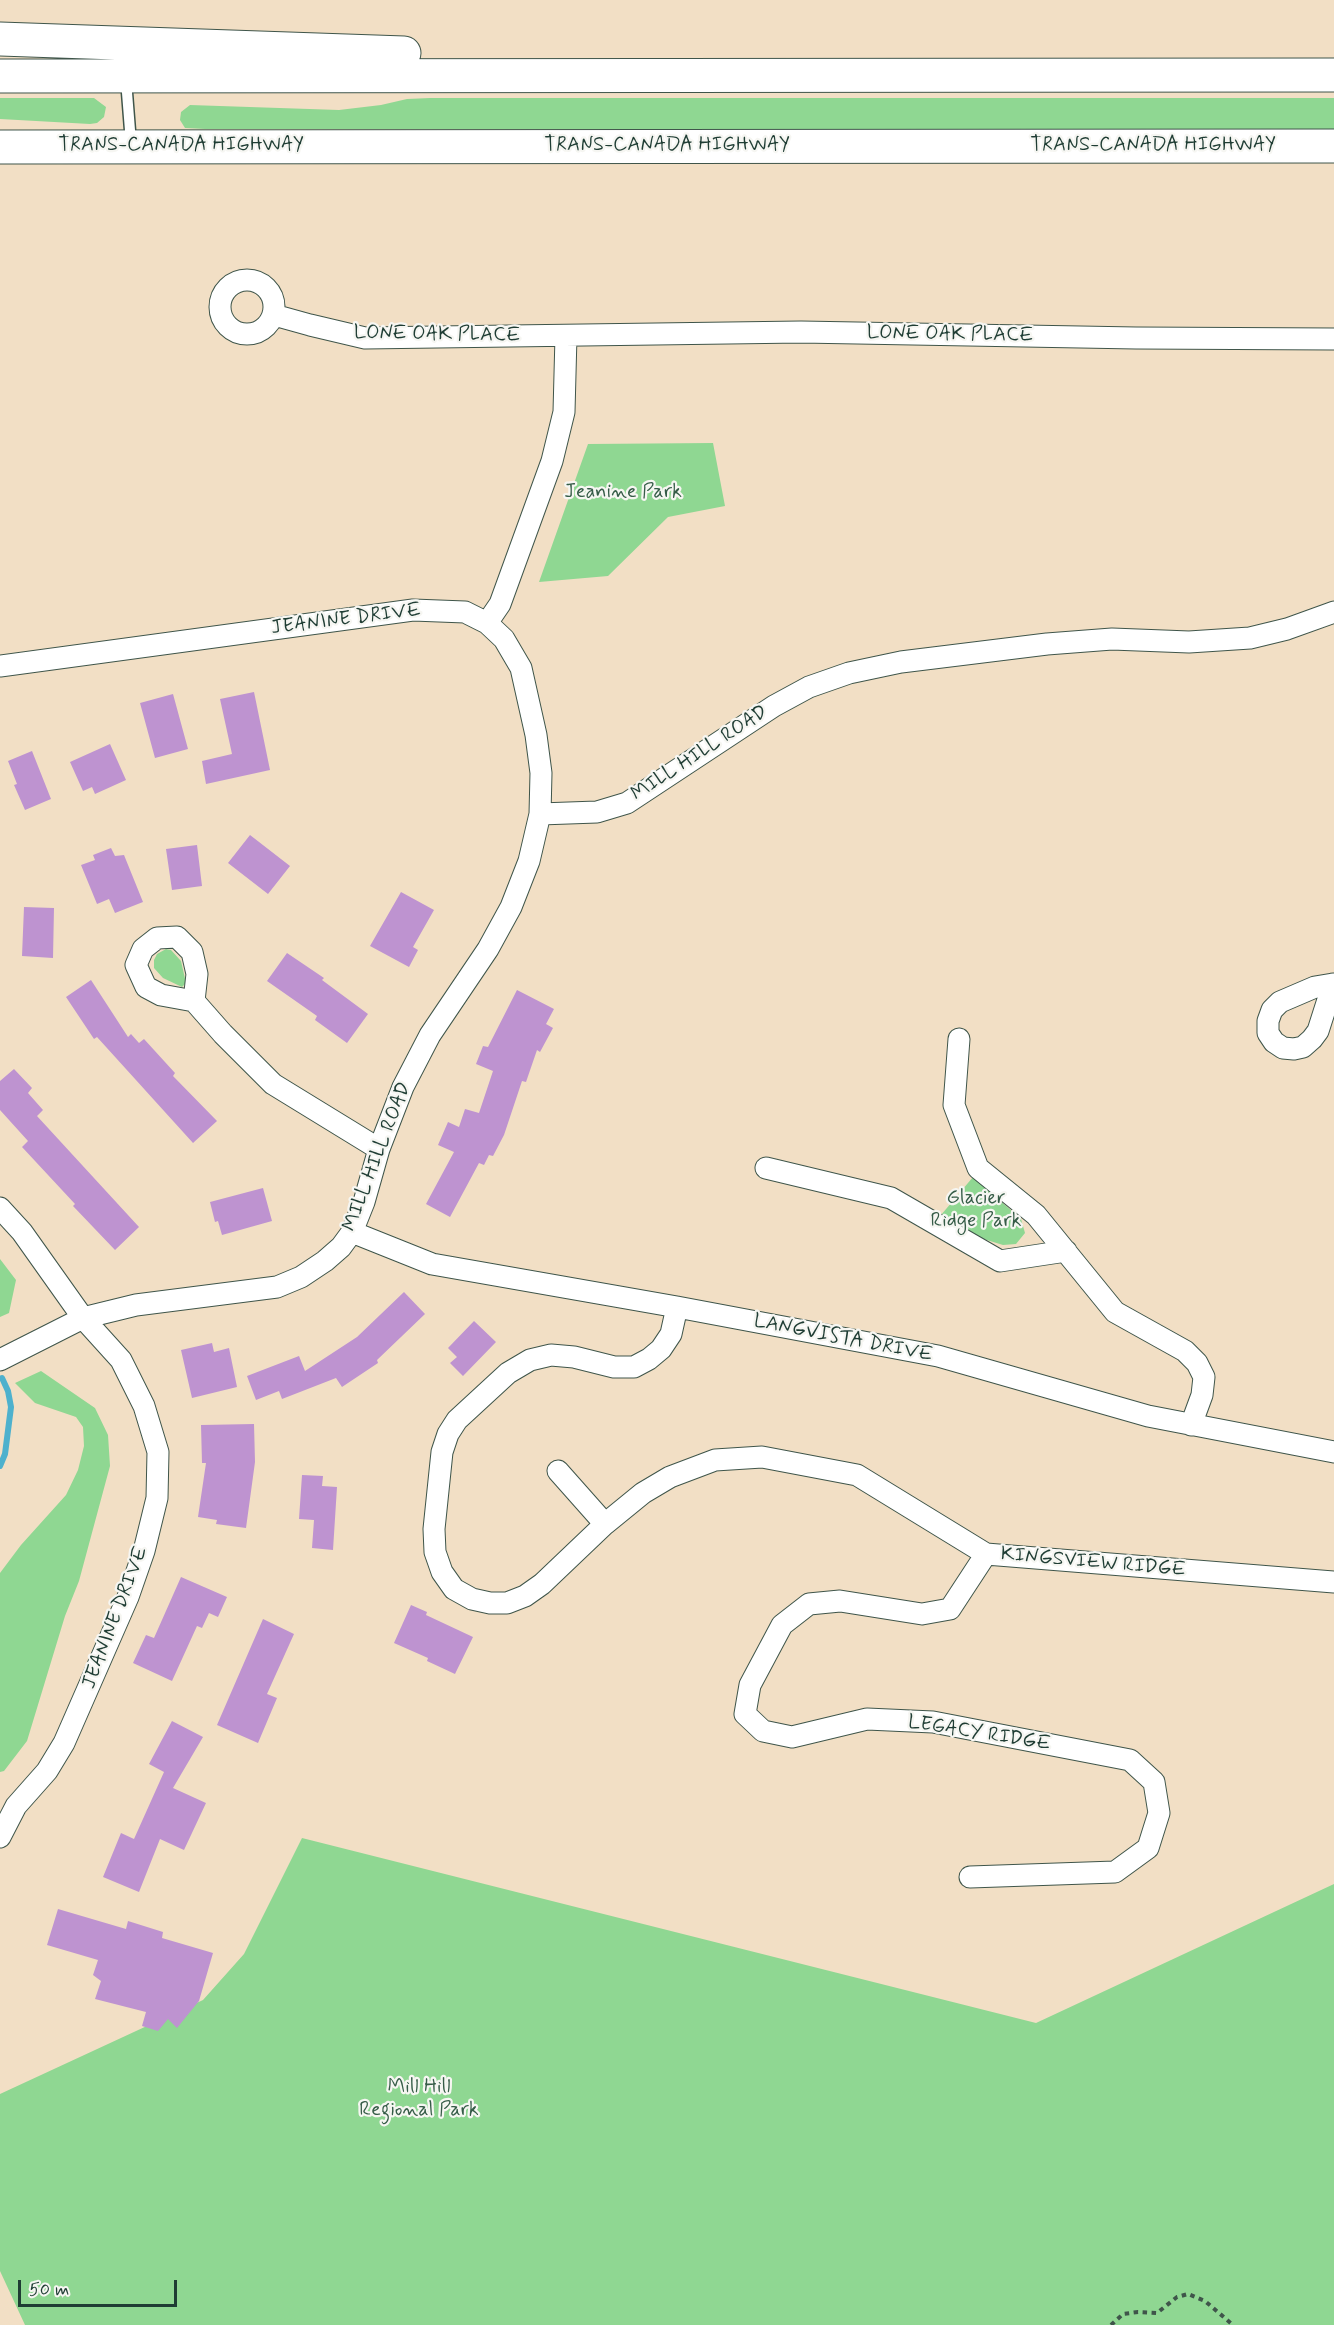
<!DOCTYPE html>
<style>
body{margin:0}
#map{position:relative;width:1334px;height:2325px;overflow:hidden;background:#f2dfc5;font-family:Mynerve,sans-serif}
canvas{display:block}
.scale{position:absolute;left:18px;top:2280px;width:159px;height:27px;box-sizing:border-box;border:3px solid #1f3d34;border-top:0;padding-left:8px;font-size:18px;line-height:21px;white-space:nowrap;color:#1f3d34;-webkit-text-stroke:4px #f6f6f2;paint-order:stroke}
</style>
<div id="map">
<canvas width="1334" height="2325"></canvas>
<div class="scale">50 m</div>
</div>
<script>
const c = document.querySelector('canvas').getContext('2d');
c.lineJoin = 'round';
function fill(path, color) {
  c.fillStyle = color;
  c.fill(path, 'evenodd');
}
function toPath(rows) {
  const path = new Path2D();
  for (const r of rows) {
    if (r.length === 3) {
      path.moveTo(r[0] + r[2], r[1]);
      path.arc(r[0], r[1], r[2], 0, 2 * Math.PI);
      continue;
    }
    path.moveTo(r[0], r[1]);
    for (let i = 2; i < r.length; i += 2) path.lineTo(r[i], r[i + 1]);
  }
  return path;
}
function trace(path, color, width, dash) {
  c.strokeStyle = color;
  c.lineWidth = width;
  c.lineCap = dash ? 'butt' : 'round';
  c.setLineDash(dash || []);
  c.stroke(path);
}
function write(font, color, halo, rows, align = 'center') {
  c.font = font + ' Mynerve,sans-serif';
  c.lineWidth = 4.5;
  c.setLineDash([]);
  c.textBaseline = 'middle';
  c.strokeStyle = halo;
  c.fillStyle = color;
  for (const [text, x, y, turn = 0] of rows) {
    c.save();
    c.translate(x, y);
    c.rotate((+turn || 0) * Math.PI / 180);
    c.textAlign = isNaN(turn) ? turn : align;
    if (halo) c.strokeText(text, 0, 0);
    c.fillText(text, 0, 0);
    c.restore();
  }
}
fill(toPath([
 [0,98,94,98,106,107,104,117,97,123,90,124,0,119],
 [430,98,1334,98,1334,129,205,129,185,128,180,120,181,112,190,105,339,110,381,105,407,99],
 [713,443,725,506,668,517,608,576,539,582,588,444],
 [166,949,171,950,181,961,186,983,182,987,163,978,154,968,154,960,157,954],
 [973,1177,1021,1219,1025,1233,1016,1244,1003,1245,977,1237,941,1215],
 [0,1259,16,1280,9,1313,0,1317],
 [41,1371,95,1408,108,1435,110,1466,79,1581,65,1616,27,1741,4,1771,0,1772,0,1573,21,1545,66,1495,78,1470,84,1446,83,1427,76,1417,35,1403,15,1383],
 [302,1838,1036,2023,1334,1884,1334,2325,25,2325,0,2271,0,2094,203,2000,244,1954]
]), '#8fd792');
trace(toPath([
 [0,1466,5,1454,11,1407,8,1391,2,1378]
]), '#4eb1cd', 6);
fill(toPath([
 [254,692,270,770,206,784,202,761,232,754,220,699],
 [173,694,188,749,155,758,140,703],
 [110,744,126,780,95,794,92,787,83,791,70,762],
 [32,751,51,799,25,810,14,785,17,784,8,761],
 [250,835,290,866,268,894,228,863],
 [197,845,202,886,172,890,166,849],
 [111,848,115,856,124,855,143,902,115,913,109,899,97,904,81,865,95,860,93,855],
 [401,892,434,910,413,947,418,950,409,967,370,946],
 [24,907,54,908,53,958,22,956],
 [287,953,324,978,322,980,368,1014,347,1043,315,1020,317,1016,267,981],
 [91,980,128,1037,131,1034,139,1043,144,1039,175,1073,173,1076,217,1121,193,1143,97,1037,94,1039,66,997],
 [517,990,554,1009,546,1024,553,1028,540,1052,537,1050,526,1082,522,1081,504,1135,493,1156,489,1155,484,1165,479,1163,450,1217,426,1204,454,1152,438,1145,448,1122,459,1127,465,1109,479,1113,493,1071,476,1064,483,1046,488,1047],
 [14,1069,32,1088,28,1093,43,1110,37,1116,139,1227,115,1250,73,1206,75,1204,22,1147,28,1141,0,1110,0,1081],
 [263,1188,272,1221,222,1235,218,1221,215,1222,210,1202],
 [404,1292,425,1314,377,1360,378,1363,342,1387,336,1378,282,1399,279,1391,256,1400,247,1376,299,1356,305,1371,357,1337],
 [474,1321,496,1342,463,1376,450,1363,457,1357,448,1348],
 [212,1343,214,1352,229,1348,237,1387,192,1398,181,1350],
 [254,1424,255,1462,246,1528,216,1524,217,1520,198,1517,206,1463,202,1463,201,1425],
 [302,1475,323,1476,322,1486,337,1487,333,1550,312,1548,314,1520,299,1519],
 [181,1577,227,1597,218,1617,209,1613,202,1628,197,1626,172,1681,133,1663,146,1635,154,1638],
 [411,1605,427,1612,426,1615,473,1637,455,1674,427,1661,428,1658,394,1643],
 [263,1619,294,1634,267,1694,277,1698,258,1743,217,1725],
 [172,1721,203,1737,173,1788,206,1803,184,1850,160,1839,139,1892,103,1877,121,1833,134,1839,164,1772,149,1764],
 [58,1909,126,1929,128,1921,163,1932,162,1938,213,1953,199,2001,177,2028,168,2019,158,2031,142,2026,146,2012,95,1999,101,1981,93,1975,98,1960,47,1945]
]), '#be93d0');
const lane = toPath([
 [126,80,131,143]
]);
const street = toPath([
 [247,307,27],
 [274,315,310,325,365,338,801,332,1136,338,1334,339],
 [487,623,500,604,552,461,564,412,566,336],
 [0,666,413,610,465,612,487,623,504,639,521,668,536,735,541,773,540,814],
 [1333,984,1318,1031,1312,1039,1303,1047,1294,1049,1283,1048,1274,1042,1268,1033,1268,1021,1272,1010,1280,1002,1315,987,1333,984],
 [194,1001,161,995,146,987,136,965,143,949,157,938,177,937,192,952,197,974,194,1001,223,1034,273,1084,379,1149],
 [959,1039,954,1105,978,1168,1036,1215,1115,1312,1185,1351,1197,1363,1204,1377,1202,1395,1191,1425],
 [766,1168,891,1198,1000,1261,1066,1251],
 [0,1208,22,1232,83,1318,121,1360,144,1406,158,1452,157,1498,144,1551,128,1597,64,1743,47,1771,16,1806,0,1837],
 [352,1232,432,1264,677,1307,938,1356,1148,1416,1334,1452],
 [677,1307,671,1334,661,1349,649,1359,634,1367,614,1367,574,1357,551,1355,530,1360,508,1373,457,1420,448,1434,442,1452,434,1529,435,1552,442,1572,454,1589,472,1599,490,1603,507,1603,525,1596,542,1584,605,1524,643,1493,670,1477,715,1460,762,1457,857,1475,986,1554,1334,1582],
 [0,1360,83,1318,136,1305,277,1287,301,1277,325,1261,341,1247,352,1232,364,1202,379,1149,403,1087,430,1035,488,949,511,907,529,861,540,814,597,812,627,803,774,706,809,687,849,673,901,662,1047,644,1112,639,1189,642,1250,638,1287,629,1334,612],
 [558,1471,605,1524],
 [970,1877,1115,1872,1148,1848,1159,1813,1154,1782,1130,1760,933,1722,867,1719,792,1737,763,1731,745,1714,750,1685,782,1625,809,1604,840,1601,922,1614,950,1609,986,1554]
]);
const highway = toPath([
 [0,39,404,53],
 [0,76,1334,75],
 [0,147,1334,146]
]);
trace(lane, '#3f554a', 13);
trace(street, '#3f554a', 23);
trace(highway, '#3f554a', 35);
trace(toPath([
 [1111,2325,1123,2314,1138,2312,1157,2313,1177,2297,1188,2294,1205,2301,1233,2325]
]), '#3f554a', 4, [4.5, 4.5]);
trace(lane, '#fff', 10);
trace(street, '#fff', 21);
trace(highway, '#fff', 33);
write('20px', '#1f3d34', '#f6f6f2', [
 ["TRANS-CANADA HIGHWAY",181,146],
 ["TRANS-CANADA HIGHWAY",667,146],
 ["TRANS-CANADA HIGHWAY",1153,146],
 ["LONE OAK PLACE",437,335,1],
 ["LONE OAK PLACE",950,335,1],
 ["JEANINE DRIVE",346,620,-7],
 ["MILL HILL ROAD",700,754,-33],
 ["MILL HILL ROAD",378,1157,-69],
 ["LANGVISTA DRIVE",843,1339,11],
 ["KINGSVIEW RIDGE",1093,1563,5],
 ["JEANINE DRIVE",116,1618,-69],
 ["LEGACY RIDGE",979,1734,9]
]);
write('20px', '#355c47', '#f6f6f2', [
 ["Jeanine Park",623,493],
 ["Glacier",976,1199],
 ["Ridge Park",976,1222],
 ["Mill Hill",419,2088],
 ["Regional Park",419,2111]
]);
</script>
